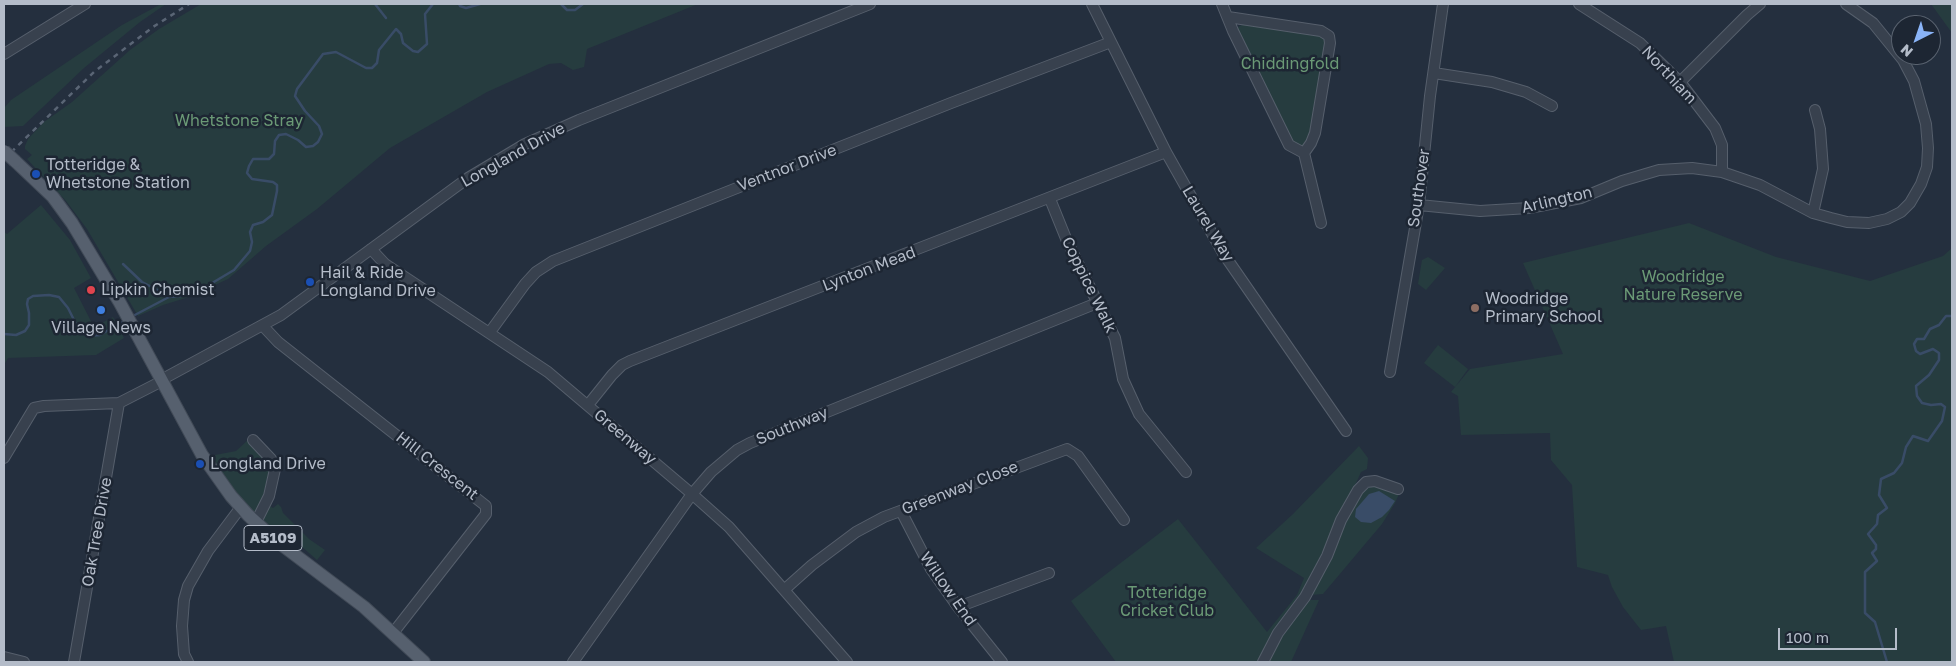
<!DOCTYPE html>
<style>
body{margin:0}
#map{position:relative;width:1956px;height:666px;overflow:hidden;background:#242f3e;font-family:"Golos Text",sans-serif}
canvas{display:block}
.frame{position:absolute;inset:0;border:5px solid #b4bcc9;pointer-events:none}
.north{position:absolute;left:1891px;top:15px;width:50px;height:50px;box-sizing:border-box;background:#1d2633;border:1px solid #59626f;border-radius:50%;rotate:221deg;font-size:14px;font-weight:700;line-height:20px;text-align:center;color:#b4bcc9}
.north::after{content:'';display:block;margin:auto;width:18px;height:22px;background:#8ab4f8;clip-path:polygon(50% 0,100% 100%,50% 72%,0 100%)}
.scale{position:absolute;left:1778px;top:628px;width:119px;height:22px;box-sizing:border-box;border:2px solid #b4bcc9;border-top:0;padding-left:6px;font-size:15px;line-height:18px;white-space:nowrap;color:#b4bcc9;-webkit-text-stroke:4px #1d2633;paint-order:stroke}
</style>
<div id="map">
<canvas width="1956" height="666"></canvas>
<div class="frame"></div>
<div class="north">N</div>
<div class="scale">100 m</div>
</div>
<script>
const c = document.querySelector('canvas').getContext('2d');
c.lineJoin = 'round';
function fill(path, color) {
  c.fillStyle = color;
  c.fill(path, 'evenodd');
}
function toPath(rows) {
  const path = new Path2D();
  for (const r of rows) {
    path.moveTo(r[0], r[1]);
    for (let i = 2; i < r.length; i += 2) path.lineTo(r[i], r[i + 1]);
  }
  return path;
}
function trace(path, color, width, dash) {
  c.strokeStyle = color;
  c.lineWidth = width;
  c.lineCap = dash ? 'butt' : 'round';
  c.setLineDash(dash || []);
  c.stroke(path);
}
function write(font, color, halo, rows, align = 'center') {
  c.font = font + ' "Golos Text",sans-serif';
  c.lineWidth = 5;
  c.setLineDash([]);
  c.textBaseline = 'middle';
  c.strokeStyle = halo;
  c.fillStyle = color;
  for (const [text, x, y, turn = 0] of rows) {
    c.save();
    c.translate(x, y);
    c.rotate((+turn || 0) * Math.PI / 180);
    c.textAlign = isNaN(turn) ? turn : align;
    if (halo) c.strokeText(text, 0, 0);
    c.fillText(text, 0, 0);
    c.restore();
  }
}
fill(toPath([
 [161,4,166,4,140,22,84,68,23,126,4,127,4,108,11,100,122,25],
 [201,4,698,4,587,49,584,67,573,70,561,63,549,64,487,92,390,148,317,209,266,246,228,279,189,297,163,305,138,316,87,229,66,201,27,159,32,155,25,149,25,146,28,139,44,122,72,102,130,50,159,29],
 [1931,4,1952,4,1952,35,1952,33],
 [1244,24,1319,34,1324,38,1327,43,1314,129,1305,148,1290,141,1236,30,1238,27],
 [41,205,70,240,91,278,74,288,94,327,113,317,124,338,96,355,8,358,4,365,4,232,7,234],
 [1689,223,1776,257,1870,281,1943,256,1952,248,1952,662,1674,662,1666,626,1641,630,1623,607,1612,587,1608,575,1577,567,1572,485,1551,460,1550,433,1461,435,1458,396,1451,392,1470,369,1563,354,1523,263],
 [1428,257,1445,268,1426,290,1418,284,1422,260],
 [1438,345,1468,369,1455,387,1424,363],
 [249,439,269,460,272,469,268,505,273,508,278,504,281,507,283,513,309,539,325,550,317,560,301,546,297,549,241,501,210,456,236,451],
 [1359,446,1368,458,1367,469,1361,472,1322,559,1294,606,1269,639,1257,662,1116,662,1071,601,1178,519,1267,632,1297,595,1304,578,1256,548,1293,514],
 [1375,485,1391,489,1399,494,1395,503,1382,524,1323,594,1311,595,1347,515,1362,491],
 [1306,600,1319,600,1291,662,1265,662]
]), '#263c3f');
fill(toPath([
 [1379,491,1395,501,1389,510,1382,517,1371,523,1361,522,1355,517,1356,509,1369,494]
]), '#394c67');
trace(toPath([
 [375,4,386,18],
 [459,4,460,6,466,8,480,4],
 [561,4,567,10,575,10,583,4],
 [123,264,142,282,171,297],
 [131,317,169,297,192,295,234,270,250,251,252,242,250,232,253,225,263,222,272,215,277,191,277,185,273,182,252,179,247,173,249,166,253,159,269,159,274,154,275,141,279,135,286,134,298,140,306,147,313,146,318,142,322,134,319,126,305,111,295,96,297,89,323,54,336,52,366,68,372,68,377,63,379,50,396,29,401,34,403,43,413,51,418,52,427,44,425,14,433,4],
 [4,334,16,335,25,331,29,325,29,313,27,304,28,299,33,296,49,295,59,297,68,308,79,330,87,336,100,335,124,321],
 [1887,662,1875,622,1865,613,1865,572,1877,561,1872,553,1876,549,1876,545,1868,534,1877,524,1878,515,1887,508,1879,495,1881,479,1894,473,1902,463,1906,447,1913,436,1928,441,1942,421,1945,407,1941,404,1931,405,1922,403,1917,396,1916,386,1929,375,1939,360,1939,353,1933,349,1920,354,1916,351,1914,344,1917,339,1924,339,1930,329,1939,325,1946,316,1952,316]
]), '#394c67', 2.5);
const minor = toPath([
 [1092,4,1166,152,1223,253,1346,431],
 [1222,4,1233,31,1289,145,1304,153,1321,223],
 [1579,4,1640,43,1680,82,1715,128,1722,145,1722,172],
 [1228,17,1321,31,1329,36,1330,43,1315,133,1311,143,1304,153],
 [4,54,85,4],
 [1434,73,1492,82,1526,92,1552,106],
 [1680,82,1747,15,1760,4],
 [1050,199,1067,241,1115,338,1123,379,1139,414,1186,472],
 [1419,205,1480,211,1529,208,1581,198,1622,181,1659,170,1692,168,1722,172,1760,185,1813,213,1831,218,1847,222,1869,223,1887,219,1901,212,1910,203,1921,184,1927,167,1928,148,1926,124,1914,81,1903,60,1873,23,1846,4],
 [1813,213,1823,169,1820,129,1815,110],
 [371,249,385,264,548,372,692,494,729,527,847,662],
 [263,326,278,342,486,506,486,514,393,633],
 [490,332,525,284,536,272,553,261,951,103,1111,42],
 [1390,372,1419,205,1430,96,1443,4],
 [161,380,281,315,468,178,525,144,579,120,870,4],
 [588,405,612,375,622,365,630,361,1166,152],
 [253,440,271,459,275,469,269,496,256,522],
 [4,458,34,408,44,406,119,403,162,381],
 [901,511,931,569,958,607,1002,662],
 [784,590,812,565,856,532,884,517,1067,449,1078,456,1124,520],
 [958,607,1049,573],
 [4,657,24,662],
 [74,662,119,403],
 [188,662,184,654,182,626,184,600,188,586,208,551,241,507],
 [573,662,692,494,711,472,737,450,750,443,1097,303],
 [1263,662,1278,633,1305,597,1327,556,1341,520,1358,490,1366,482,1375,481,1398,489]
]);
const major = toPath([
 [15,161,53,197,72,223,120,303,202,455,231,496,248,515,274,539,364,607,424,662]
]);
trace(minor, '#565f6c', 12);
trace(major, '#414a57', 14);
trace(minor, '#38414e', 10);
trace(major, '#56606e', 12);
trace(toPath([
 [4,159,94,72,153,27,189,4]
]), '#5a6575', 2.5, [5, 5]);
const majorBridge = toPath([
 [4,151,15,161]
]);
trace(majorBridge, '#414a57', 14, []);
trace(majorBridge, '#56606e', 12);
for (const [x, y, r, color] of [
 [36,174,5,"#1a4fb4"],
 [310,282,5,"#1a4fb4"],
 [91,290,5,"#e0444e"],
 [1475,308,5,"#8d6e63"],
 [101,310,5,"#3f7fe0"],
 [200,464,5,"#1a4fb4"]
]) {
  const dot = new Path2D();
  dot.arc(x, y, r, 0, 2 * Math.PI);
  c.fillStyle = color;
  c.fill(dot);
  trace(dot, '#1d2633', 2);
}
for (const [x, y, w] of [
 [273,538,58]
]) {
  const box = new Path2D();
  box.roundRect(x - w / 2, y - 12.5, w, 25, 4);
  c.fillStyle = '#1d2633';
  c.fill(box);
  trace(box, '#b4bcc9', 1);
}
write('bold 15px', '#b4bcc9', null, [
 ["A5109",273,538]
]);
write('16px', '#6b9a76', '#1d2633', [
 ["Chiddingfold",1290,64],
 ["Whetstone Stray",239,121],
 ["Woodridge",1683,277],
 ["Nature Reserve",1683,295],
 ["Totteridge",1167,593],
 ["Cricket Club",1167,611]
]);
write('16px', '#b4bcc9', '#1d2633', [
 ["Northiam",1669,75,47],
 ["Longland Drive",513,155,-29],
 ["Ventnor Drive",787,168,-21],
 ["Southover",1419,188,-82],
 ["Arlington",1557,200,-13],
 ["Laurel Way",1208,224,59],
 ["Lynton Mead",869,269,-21],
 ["Coppice Walk",1089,285,64],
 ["Southway",792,426,-22],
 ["Greenway",625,437,40],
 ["Hill Crescent",437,466,38],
 ["Greenway Close",960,488,-21],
 ["Oak Tree Drive",97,532,-80],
 ["Willow End",948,589,55]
]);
write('16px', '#b4bcc9', '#1d2633', [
 ["Totteridge &",46,165],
 ["Whetstone Station",46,183],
 ["Hail & Ride",320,273],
 ["Longland Drive",320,291],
 ["Lipkin Chemist",101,290],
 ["Woodridge",1485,299],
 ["Primary School",1485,317],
 ["Village News",101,328,"center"],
 ["Longland Drive",210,464]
], 'left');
</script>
